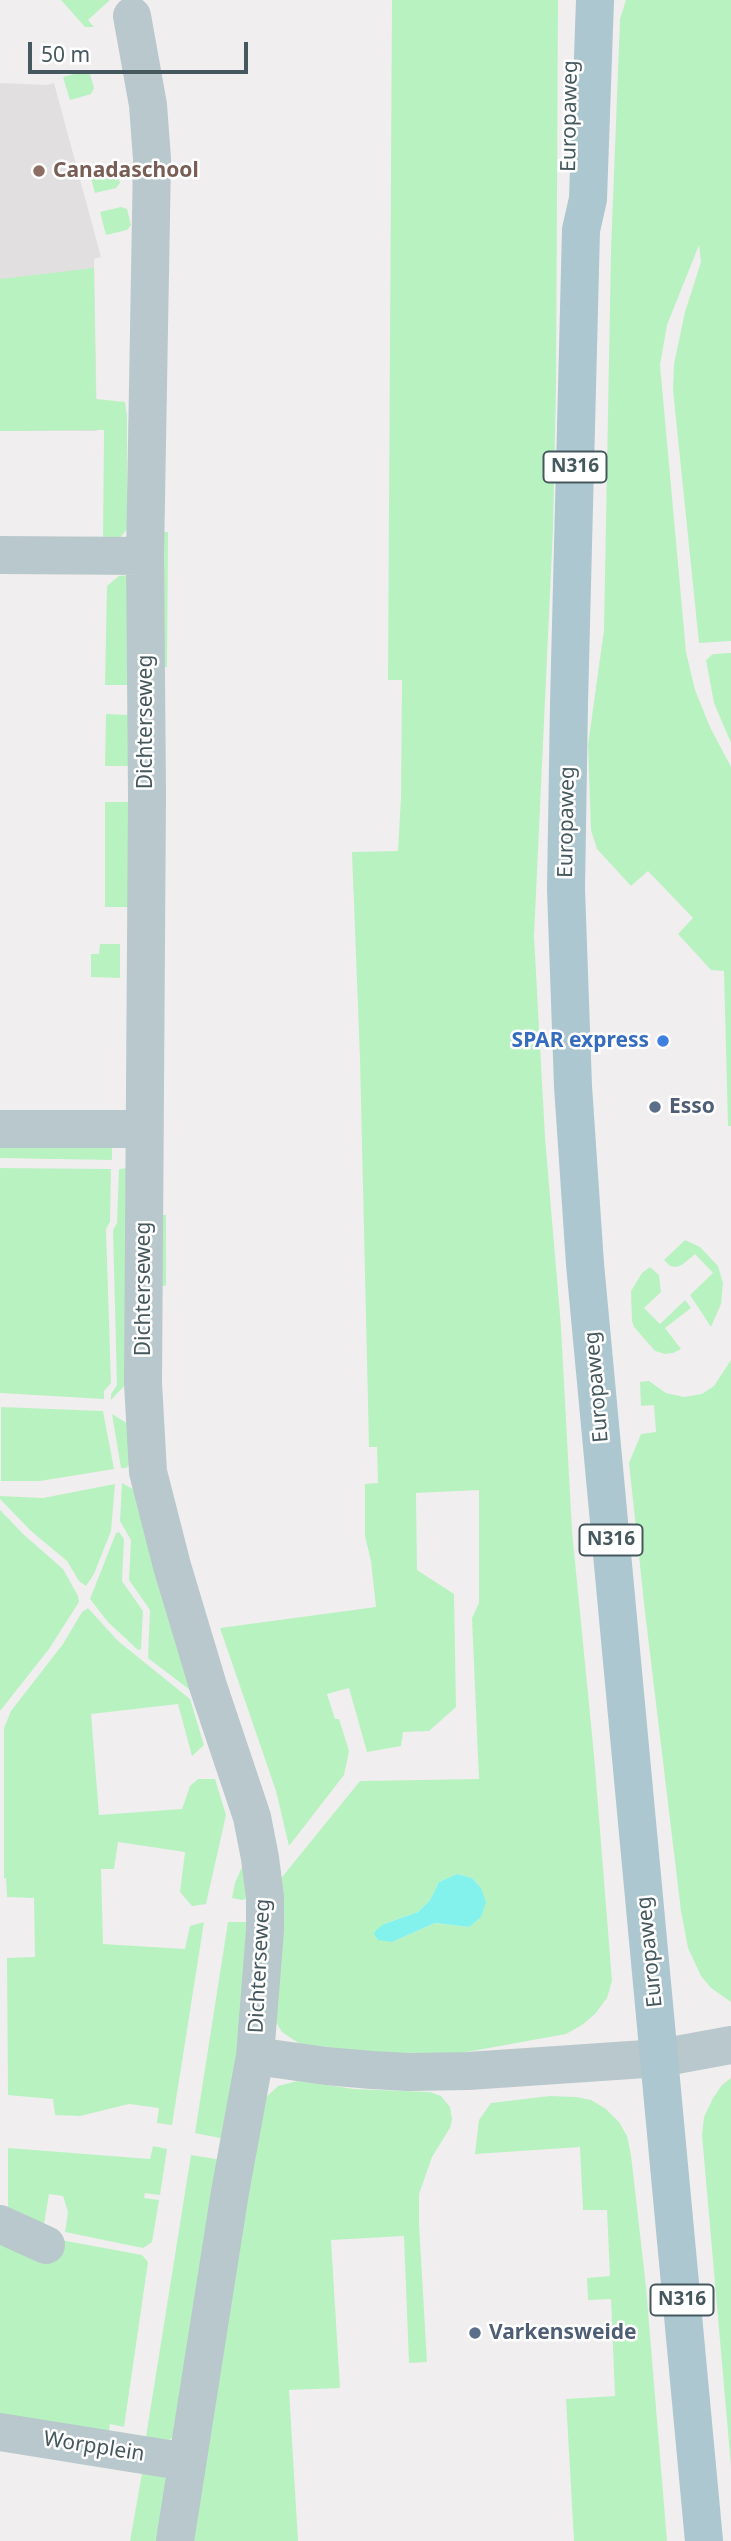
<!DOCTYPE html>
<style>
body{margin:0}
#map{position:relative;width:731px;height:2541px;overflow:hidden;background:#f1eeef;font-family:"Noto Sans",sans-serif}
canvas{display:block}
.scale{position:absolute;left:28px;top:42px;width:220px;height:32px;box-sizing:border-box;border:4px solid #45585d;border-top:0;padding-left:9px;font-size:21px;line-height:24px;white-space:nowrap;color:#45585d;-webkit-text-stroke:5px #fff;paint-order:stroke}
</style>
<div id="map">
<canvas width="731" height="2541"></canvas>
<div class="scale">50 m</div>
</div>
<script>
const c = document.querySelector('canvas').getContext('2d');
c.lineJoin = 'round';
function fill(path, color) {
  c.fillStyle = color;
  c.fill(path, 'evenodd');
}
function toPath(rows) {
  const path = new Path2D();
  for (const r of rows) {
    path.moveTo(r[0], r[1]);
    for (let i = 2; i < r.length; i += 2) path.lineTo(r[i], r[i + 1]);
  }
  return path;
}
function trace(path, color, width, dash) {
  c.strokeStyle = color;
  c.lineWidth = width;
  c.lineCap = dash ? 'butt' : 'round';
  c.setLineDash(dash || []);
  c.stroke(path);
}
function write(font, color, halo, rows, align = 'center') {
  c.font = font + ' "Noto Sans",sans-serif';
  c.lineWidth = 5;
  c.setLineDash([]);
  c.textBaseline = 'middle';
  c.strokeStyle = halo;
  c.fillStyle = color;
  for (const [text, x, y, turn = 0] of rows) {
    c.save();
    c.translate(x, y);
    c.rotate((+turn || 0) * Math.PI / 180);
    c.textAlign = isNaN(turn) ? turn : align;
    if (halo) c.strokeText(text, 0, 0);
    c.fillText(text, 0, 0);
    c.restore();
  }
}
fill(toPath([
 [0,83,47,85,54,83,101,257,94,259,97,431,0,431]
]), '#e2dfe1');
fill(toPath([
 [61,0,110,0,88,20,94,27,85,27],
 [392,0,558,0,556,388,553,529,534,936,545,1137,561,1327,572,1531,594,1755,612,1981,607,1998,595,2014,582,2025,566,2034,461,2053,415,2057,300,2044,282,2032,276,2022,278,1882,360,1781,479,1779,472,1618,479,1603,479,1490,416,1493,417,1570,454,1594,456,1707,429,1731,403,1732,401,1746,367,1752,349,1688,327,1694,335,1719,339,1719,349,1751,344,1775,289,1846,276,1791,220,1628,376,1607,371,1561,365,1536,365,1484,378,1483,377,1447,369,1447,360,1058,352,852,398,851,401,798,402,680,388,680],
 [457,1874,472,1878,481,1888,469,1927,435,1923,392,1942,384,1924,418,1912,430,1900,439,1882],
 [626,0,731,0,731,641,699,643,673,390,674,364,685,312,701,262,699,245,667,325,660,365,686,652,695,690,710,727,731,767,731,1126,728,1126,724,971,711,970,678,934,693,918,648,871,631,886,597,849,591,830,588,745,604,630,611,251,620,19],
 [89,70,94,88,91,94,70,100,63,77],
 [109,165,115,167,120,183,116,188,95,193,89,170],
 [121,207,127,209,131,225,127,230,106,235,100,212],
 [94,268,96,399,125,402,127,416,127,529,119,539,103,542,104,430,0,431,0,279],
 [161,532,168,532,167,667,160,667],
 [131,575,130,685,105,685,107,586,119,576],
 [731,653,731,743,714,703,706,660,713,654],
 [106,714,129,715,129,766,105,766],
 [105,802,129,802,129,907,105,907],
 [100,944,120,944,120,978,91,977,91,954,99,954],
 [0,1141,112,1144,112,1160,0,1158],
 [0,1168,111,1169,110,1222,106,1229,111,1383,104,1391,104,1399,0,1393],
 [129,1168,127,1383,111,1400,111,1394,117,1385,113,1230,117,1223,119,1169],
 [157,1215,166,1215,166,1286,156,1285],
 [685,1240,700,1247,718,1266,723,1283,721,1304,711,1327,690,1295,713,1273,695,1254,682,1265,676,1267,670,1266,664,1260],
 [650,1267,659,1275,661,1292,644,1308,660,1324,685,1300,691,1308,665,1328,681,1349,673,1353,665,1354,655,1351,634,1327,632,1321,631,1291,642,1273],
 [731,1360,731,2002,711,1988,701,1976,688,1948,681,1911,645,1612,629,1463,641,1434,656,1432,654,1405,641,1406,640,1382,649,1381,666,1393,684,1397,702,1394,714,1386],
 [1,1407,103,1411,114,1469,40,1481,1,1481],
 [112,1414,130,1425,134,1460,126,1468,121,1468],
 [122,1483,138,1492,190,1690,148,1658,150,1610,129,1580,131,1540,120,1521],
 [115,1484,111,1531,94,1574,86,1586,79,1581,67,1561,31,1531,0,1499,0,1496,43,1498],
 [0,1510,23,1534,63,1569,78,1596,79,1602,49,1649,0,1711],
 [119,1532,124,1539,122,1581,143,1611,141,1649,138,1650,108,1622,90,1599,116,1533],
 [88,1608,118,1641,190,1699,204,1745,192,1756,178,1704,91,1714,99,1815,182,1809,190,1786,198,1779,215,1779,226,1815,206,1904,192,1906,180,1892,185,1852,118,1842,114,1869,101,1869,103,1944,185,1949,190,1926,204,1922,172,2125,157,2123,159,2108,129,2104,80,2116,55,2115,53,2099,8,2095,7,1958,35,1957,34,1898,7,1897,6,1878,4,1878,4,1728,11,1711,63,1644,82,1612],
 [246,1858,250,1898,242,1900,232,1898,235,1883],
 [228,1922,251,1922,250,1957,225,2139,195,2133],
 [731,2078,731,2466,702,2135,704,2117,713,2098,722,2085],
 [298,2081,354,2089,430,2092,441,2096,450,2107,452,2119,450,2128,432,2157,419,2194,419,2224,427,2362,409,2363,404,2236,331,2240,340,2388,289,2390,298,2541,190,2541,261,2102,278,2086],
 [550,2096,576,2097,591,2100,606,2109,619,2122,627,2136,631,2155,646,2287,667,2541,574,2541,566,2399,615,2396,611,2299,588,2300,587,2278,610,2276,607,2210,583,2210,580,2147,475,2154,479,2120,491,2103],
 [153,2146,167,2149,160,2195,145,2193,144,2198,159,2200,152,2242,143,2248,65,2232,68,2212,63,2196,49,2194,44,2224,8,2209,8,2148,150,2159],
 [191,2155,222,2160,174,2436,168,2441,145,2443],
 [0,2234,61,2240,142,2255,148,2262,124,2427,110,2424,108,2438,0,2422],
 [143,2468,164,2476,168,2484,162,2541,130,2541]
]), '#b9f2c1');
fill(toPath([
 [457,1874,472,1878,481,1888,486,1902,481,1917,469,1927,435,1923,392,1942,378,1940,374,1934,376,1930,384,1924,418,1912,430,1900,439,1882]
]), '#83f2ed');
trace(toPath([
 [132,16,148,105,152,159,145,556,147,795,143,1383,148,1472,172,1566,208,1686,252,1817,260,1858,265,1897,265,1930,255,2056,230,2192,175,2541],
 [0,555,145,556],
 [0,1129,144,1129],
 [255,2056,326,2066,372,2070,409,2072,468,2071,660,2058,731,2045],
 [0,2224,46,2245],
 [0,2432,187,2462]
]), '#b9c8cc', 38);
trace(toPath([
 [595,0,588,199,581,230,569,703,566,889,573,1086,585,1264,704,2541]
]), '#acc7cf', 38);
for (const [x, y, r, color] of [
 [39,171,7,"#8d6e63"],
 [663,1041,7,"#3f7fe0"],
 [655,1107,7,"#5c6f8a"],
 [475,2333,7,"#5c6f8a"]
]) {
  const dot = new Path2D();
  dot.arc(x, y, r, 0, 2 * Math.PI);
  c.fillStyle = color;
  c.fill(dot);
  trace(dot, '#fff', 2.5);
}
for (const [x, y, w] of [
 [575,467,63],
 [611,1540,63],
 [682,2300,63]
]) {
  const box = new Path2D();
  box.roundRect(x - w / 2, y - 15.5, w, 31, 5);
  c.fillStyle = '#fff';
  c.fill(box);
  trace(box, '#45585d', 2);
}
write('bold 19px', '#45585d', null, [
 ["N316",575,467],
 ["N316",611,1540],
 ["N316",682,2300]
]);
write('21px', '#45585d', '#fff', [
 ["Europaweg",570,116,-89],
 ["Dichterseweg",146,722,-90],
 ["Europaweg",567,822,-89],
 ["Dichterseweg",144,1289,-90],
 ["Europaweg",597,1387,-95],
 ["Europaweg",650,1952,-96],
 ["Dichterseweg",260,1966,-87],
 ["Worpplein",94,2447,9]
]);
write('bold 21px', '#785e54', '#fff', [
 ["Canadaschool",53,171]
], 'left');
write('bold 21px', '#366cbe', '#fff', [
 ["SPAR express",649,1041]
], 'right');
write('bold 21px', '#4e5e75', '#fff', [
 ["Esso",669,1107],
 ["Varkensweide",489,2333]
], 'left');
</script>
